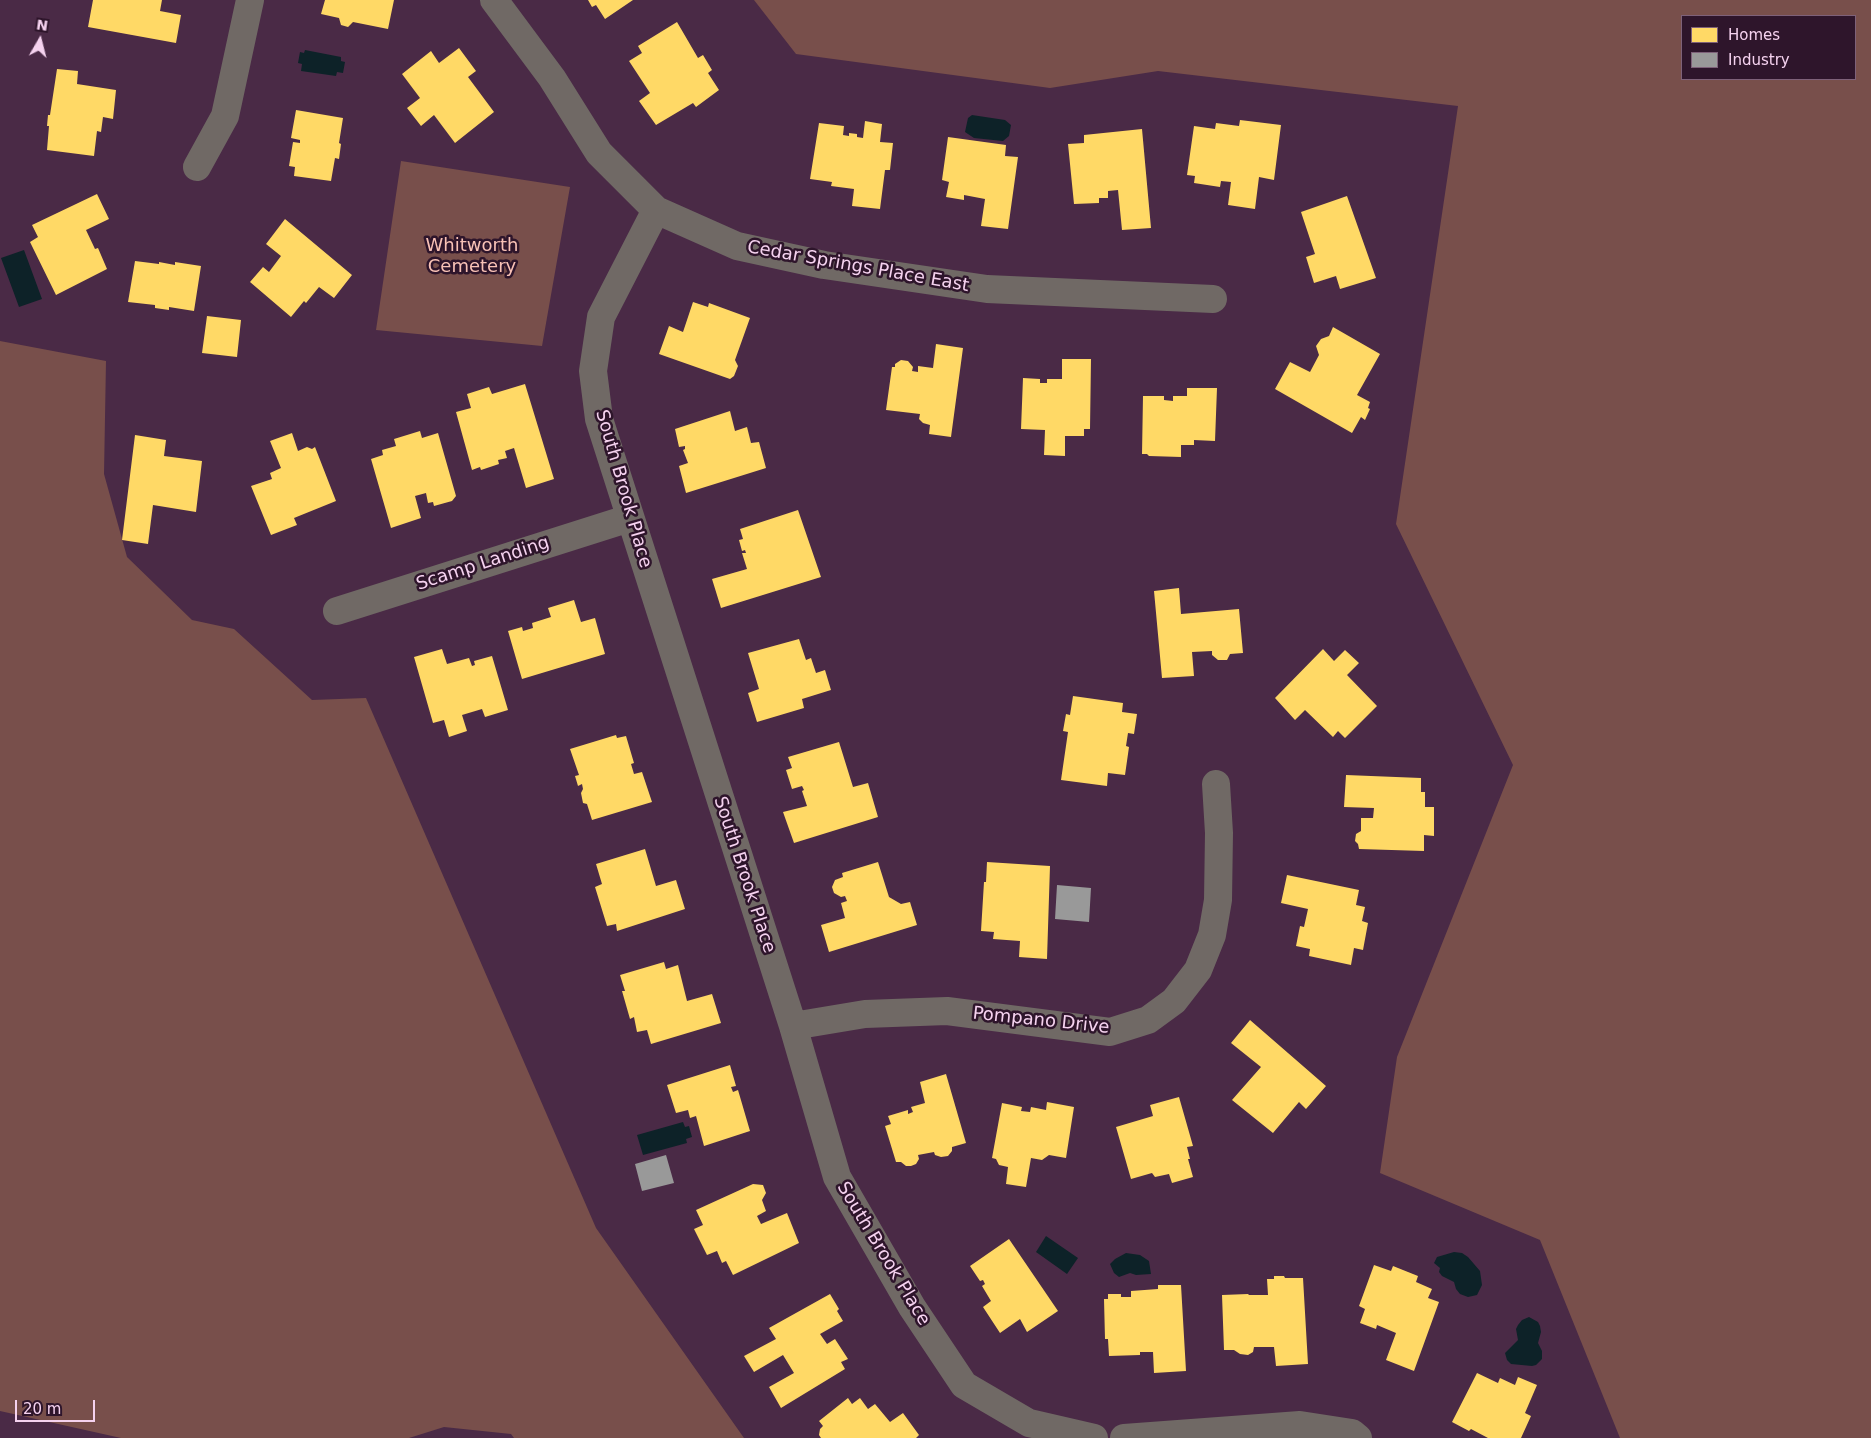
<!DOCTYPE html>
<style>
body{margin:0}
#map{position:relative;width:1871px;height:1438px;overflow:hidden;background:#4a2a46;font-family:"DejaVu Sans",sans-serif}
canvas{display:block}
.legend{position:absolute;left:1681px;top:15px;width:175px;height:65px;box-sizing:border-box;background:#2e152b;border:1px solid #7e6179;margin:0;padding:6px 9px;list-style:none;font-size:15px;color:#f5d2ef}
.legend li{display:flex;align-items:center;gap:10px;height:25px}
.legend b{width:25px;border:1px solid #7e6179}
.north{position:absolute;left:15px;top:15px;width:50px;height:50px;-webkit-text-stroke:4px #2e152b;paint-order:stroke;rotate:8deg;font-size:14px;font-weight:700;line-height:20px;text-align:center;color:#f5d2ef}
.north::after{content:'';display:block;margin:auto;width:18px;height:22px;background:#f5d2ef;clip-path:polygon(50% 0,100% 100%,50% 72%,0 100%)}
.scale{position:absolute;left:15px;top:1400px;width:80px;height:22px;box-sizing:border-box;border:2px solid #f5d2ef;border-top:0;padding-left:6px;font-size:15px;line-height:18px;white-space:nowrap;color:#f5d2ef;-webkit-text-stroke:4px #2e152b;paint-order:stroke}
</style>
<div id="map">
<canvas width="1871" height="1438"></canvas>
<ul class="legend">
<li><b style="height:14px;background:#ffd966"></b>Homes</li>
<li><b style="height:14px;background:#999"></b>Industry</li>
</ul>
<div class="north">N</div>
<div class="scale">20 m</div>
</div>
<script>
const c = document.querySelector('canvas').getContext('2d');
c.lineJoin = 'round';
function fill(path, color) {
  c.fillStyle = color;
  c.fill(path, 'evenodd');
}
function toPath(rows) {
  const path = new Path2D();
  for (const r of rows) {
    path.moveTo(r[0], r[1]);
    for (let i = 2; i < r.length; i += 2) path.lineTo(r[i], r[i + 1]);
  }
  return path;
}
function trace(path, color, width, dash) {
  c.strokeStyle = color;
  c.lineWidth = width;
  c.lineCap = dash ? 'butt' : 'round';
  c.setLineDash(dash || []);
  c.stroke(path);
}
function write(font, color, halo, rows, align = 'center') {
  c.font = font + ' "DejaVu Sans",sans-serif';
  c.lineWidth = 5;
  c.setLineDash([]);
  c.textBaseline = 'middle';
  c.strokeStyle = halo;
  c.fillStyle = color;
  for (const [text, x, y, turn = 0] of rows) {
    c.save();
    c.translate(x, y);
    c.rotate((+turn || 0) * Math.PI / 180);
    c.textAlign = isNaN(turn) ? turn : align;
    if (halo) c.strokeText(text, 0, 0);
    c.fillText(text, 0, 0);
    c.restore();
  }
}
fill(toPath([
 [754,0,1871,0,1871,1438,1620,1438,1540,1240,1380,1173,1397,1057,1513,765,1396,524,1458,106,1158,71,1050,88,796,54],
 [1682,16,1855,16,1855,79,1682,79],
 [401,161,570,187,542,346,376,330],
 [0,341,106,361,104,474,127,557,192,620,234,629,312,700,366,698,596,1228,744,1438,514,1438,511,1434,444,1427,409,1438,121,1438,0,1411]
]), '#784f4b');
fill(toPath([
 [305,50,341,57,341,61,345,62,343,73,337,72,336,76,301,71,302,64,298,63,300,52,304,53],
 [972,115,1005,120,1011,125,1009,136,1003,141,974,138,965,132,968,118],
 [24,250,42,299,19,307,1,258],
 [683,1122,685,1127,689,1126,692,1137,686,1139,687,1143,643,1155,637,1135],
 [1046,1236,1078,1258,1067,1274,1036,1252],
 [1454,1252,1462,1253,1468,1257,1480,1271,1482,1285,1477,1295,1468,1297,1460,1294,1456,1289,1454,1282,1442,1276,1439,1272,1440,1268,1434,1263,1437,1257],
 [1126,1253,1140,1255,1149,1261,1151,1274,1136,1275,1130,1273,1119,1277,1114,1273,1110,1264,1115,1259],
 [1529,1317,1538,1322,1540,1326,1541,1332,1538,1343,1542,1351,1542,1359,1536,1365,1532,1366,1511,1364,1507,1360,1505,1353,1518,1340,1516,1329,1518,1325,1522,1320]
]), '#0d2228');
fill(toPath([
 [93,0,162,0,160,11,181,15,176,43,88,27],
 [325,0,394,0,388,29,353,22,348,27,341,25,339,18,321,14],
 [588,0,633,0,605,19,596,5,592,7],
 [677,22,698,58,703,55,712,70,708,73,719,90,696,107,693,103,656,125,639,101,650,93,629,61,642,53,638,46],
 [459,48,476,71,468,77,494,112,455,143,434,115,421,126,407,108,420,98,402,74,431,51,439,63],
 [57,69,78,71,77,84,116,90,113,119,103,117,101,132,97,131,94,156,47,150,49,126,47,126,48,115,50,115],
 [296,110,343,118,339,143,341,144,339,159,335,158,331,181,294,176,295,167,289,166,293,142,300,143,300,140,291,138],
 [1240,120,1281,125,1274,180,1259,177,1255,209,1228,205,1231,182,1221,181,1220,187,1194,183,1195,176,1187,175,1194,126,1215,129,1216,123,1239,126],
 [865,121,882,124,880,142,893,143,890,170,885,170,880,209,852,206,854,189,831,186,832,182,810,179,819,123,844,126,843,135,849,136,849,133,857,134,857,137,863,138],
 [1142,129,1151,228,1122,230,1118,190,1108,191,1108,198,1099,198,1099,203,1074,204,1068,144,1084,143,1084,135],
 [948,137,1006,145,1005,156,1018,157,1008,229,981,226,985,199,964,195,964,200,946,197,949,182,942,180],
 [97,194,109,219,86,230,95,249,98,248,107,269,56,295,30,242,38,237,32,225],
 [1347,196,1376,278,1340,289,1336,276,1314,283,1306,257,1315,254,1301,212],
 [285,219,352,275,334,298,319,287,306,303,304,301,291,317,250,282,263,267,269,272,281,256,266,244],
 [135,261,159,264,159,262,175,265,175,262,201,266,194,311,169,307,169,310,155,308,155,305,128,302],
 [693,302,708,307,709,303,750,318,735,360,738,366,734,376,730,379,659,354,669,326,683,332],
 [207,316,241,320,237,357,202,353],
 [1333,327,1380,354,1357,395,1370,402,1368,408,1370,409,1365,420,1361,417,1352,433,1275,389,1290,362,1310,372,1319,355,1316,346,1321,339,1329,336],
 [936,344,963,348,951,437,929,434,930,425,923,423,919,419,920,414,886,410,892,367,895,367,895,364,901,360,908,361,913,367,912,371,918,372,918,366,933,368],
 [1062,359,1091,359,1090,429,1084,429,1084,436,1065,436,1065,456,1044,455,1045,430,1021,429,1023,378,1040,379,1040,383,1047,383,1047,379,1062,379],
 [525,384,554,479,526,488,514,448,505,451,507,458,498,460,499,464,481,470,480,467,472,470,456,412,471,408,467,394,489,387,492,394],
 [1187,388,1217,388,1215,441,1194,440,1194,445,1181,445,1181,457,1149,456,1147,454,1142,454,1143,396,1164,396,1164,400,1173,401,1173,396,1187,396],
 [730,411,735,431,747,427,751,443,759,442,766,468,686,493,679,466,688,463,683,450,685,449,685,446,679,447,675,429],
 [420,431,422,438,438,433,456,496,452,501,434,506,433,502,428,503,426,493,415,496,421,518,391,528,371,459,383,455,382,450,396,446,394,439],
 [292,433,298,451,307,447,312,449,315,447,336,501,294,518,297,525,271,535,251,486,272,479,270,473,281,468,270,441],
 [135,435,166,440,164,456,202,461,196,512,153,505,148,544,122,540],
 [798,510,821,577,721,608,712,579,747,569,742,553,746,553,745,550,742,551,739,540,743,539,740,529],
 [1179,588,1181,614,1239,609,1243,653,1230,654,1227,660,1218,660,1212,655,1212,651,1192,652,1194,676,1162,678,1154,591],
 [574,600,581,622,595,618,605,654,522,679,508,631,522,627,523,631,533,628,532,623,551,617,548,608],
 [799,639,806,660,811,658,816,673,825,670,831,690,802,699,804,708,757,722,748,693,759,689,748,653],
 [442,649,447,664,469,658,472,666,475,665,474,661,492,656,508,710,485,717,482,709,462,715,467,731,449,737,444,720,433,723,414,657],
 [1323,649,1334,661,1345,650,1359,663,1347,675,1377,706,1345,738,1338,731,1333,737,1305,710,1295,720,1275,698],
 [1073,696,1123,703,1122,712,1137,714,1134,734,1128,733,1126,746,1129,747,1125,775,1108,773,1107,786,1061,780,1068,732,1063,731,1066,714,1070,715],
 [616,735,617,738,626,736,634,763,631,764,634,774,642,772,652,802,592,820,587,804,583,803,581,793,583,789,582,784,578,786,575,776,579,775,570,749],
 [839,742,853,787,868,783,878,817,794,843,783,812,807,806,802,791,804,790,802,786,792,789,786,770,792,768,788,757],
 [1346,775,1421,778,1421,792,1425,792,1425,807,1434,807,1434,836,1424,835,1424,851,1359,849,1358,844,1355,841,1356,834,1361,831,1361,818,1373,818,1374,808,1344,807],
 [645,849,656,886,676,880,685,909,617,931,616,924,607,926,595,887,602,884,596,864],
 [878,862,889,897,901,904,910,902,917,925,829,952,821,925,845,918,841,903,847,901,845,896,841,897,834,893,832,887,835,880,843,877,842,873],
 [987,862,1050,866,1047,959,1019,957,1020,941,993,939,994,932,981,931,984,882,986,882],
 [1287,875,1359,890,1356,905,1365,907,1362,921,1368,923,1363,950,1354,948,1351,965,1309,956,1310,949,1296,946,1300,926,1304,927,1308,909,1281,903],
 [664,962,666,969,678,965,687,1001,712,994,721,1023,651,1044,647,1030,637,1032,634,1017,630,1019,622,991,625,991,620,975],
 [1250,1020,1326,1086,1306,1109,1299,1102,1273,1133,1232,1100,1261,1067,1231,1043],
 [730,1065,736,1086,731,1087,733,1092,738,1090,750,1131,704,1146,696,1116,690,1118,688,1110,676,1113,667,1085],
 [946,1074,966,1143,952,1147,952,1151,948,1156,941,1157,935,1155,934,1152,918,1155,919,1159,916,1164,911,1166,906,1166,901,1162,896,1162,885,1126,891,1124,888,1116,908,1110,908,1114,913,1112,911,1107,925,1103,920,1082],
 [1179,1097,1193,1146,1187,1147,1190,1159,1188,1159,1193,1177,1172,1183,1169,1174,1155,1177,1152,1173,1131,1179,1116,1127,1153,1116,1150,1105],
 [1047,1102,1074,1107,1066,1158,1049,1155,1042,1160,1031,1158,1026,1187,1006,1184,1008,1167,999,1165,996,1159,992,1158,1002,1103,1022,1107,1021,1111,1030,1112,1031,1107,1046,1110],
 [753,1184,763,1185,766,1193,762,1200,766,1211,757,1216,761,1224,787,1213,799,1243,733,1275,726,1261,722,1263,717,1251,707,1255,694,1229,703,1225,696,1210],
 [1009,1239,1058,1311,1027,1332,1020,1319,1000,1333,983,1307,991,1301,982,1286,985,1284,983,1280,980,1281,970,1266],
 [1374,1265,1391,1271,1393,1266,1418,1276,1416,1282,1432,1289,1428,1298,1439,1302,1414,1371,1386,1360,1396,1333,1377,1325,1376,1329,1360,1323,1365,1309,1359,1306],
 [1274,1276,1284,1276,1285,1278,1303,1278,1308,1364,1276,1366,1274,1347,1254,1347,1253,1352,1248,1355,1240,1354,1234,1350,1224,1350,1222,1295,1248,1294,1249,1295,1268,1295,1267,1279,1274,1279],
 [1158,1285,1181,1285,1186,1371,1154,1373,1153,1352,1140,1352,1140,1355,1109,1356,1108,1339,1105,1339,1104,1299,1108,1299,1108,1294,1121,1294,1121,1297,1131,1297,1131,1291,1158,1289],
 [830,1294,839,1309,837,1311,843,1321,820,1334,827,1344,835,1339,848,1359,841,1362,845,1369,781,1408,769,1387,794,1373,783,1355,754,1372,744,1356,776,1339,769,1328],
 [1477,1373,1498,1383,1500,1378,1515,1385,1518,1377,1537,1385,1525,1413,1531,1416,1521,1438,1488,1438,1471,1429,1469,1431,1452,1422],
 [848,1398,852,1404,860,1398,868,1409,875,1404,890,1422,903,1413,919,1435,916,1438,821,1438,819,1435,820,1429,823,1426,819,1421]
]), '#ffd966');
fill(toPath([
 [1057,885,1091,888,1089,922,1055,919],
 [666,1155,674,1183,642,1191,635,1164]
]), '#999');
trace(toPath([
 [494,0,552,78,599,153,656,210,737,246,824,265,987,289,1213,299],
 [197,167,225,116,250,0],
 [656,210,601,317,593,371,599,419,793,1026,837,1177,912,1307,964,1385,1029,1423,1094,1438],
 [337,611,630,518],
 [793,1026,865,1014,947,1011,1110,1032,1148,1020,1174,1001,1198,970,1212,935,1218,900,1219,833,1216,784],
 [1124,1438,1300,1425,1352,1433,1358,1438]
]), '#706965', 28);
write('18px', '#f9c2b6', '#2e152b', [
 ["Whitworth",472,246],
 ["Cemetery",472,267]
]);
write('18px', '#f5d2ef', '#2e152b', [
 ["Cedar Springs Place East",858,267,10],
 ["South Brook Place",623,489,74],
 ["Scamp Landing",483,564,-18],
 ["South Brook Place",744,875,72],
 ["Pompano Drive",1041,1021,6],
 ["South Brook Place",883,1254,59]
]);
</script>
